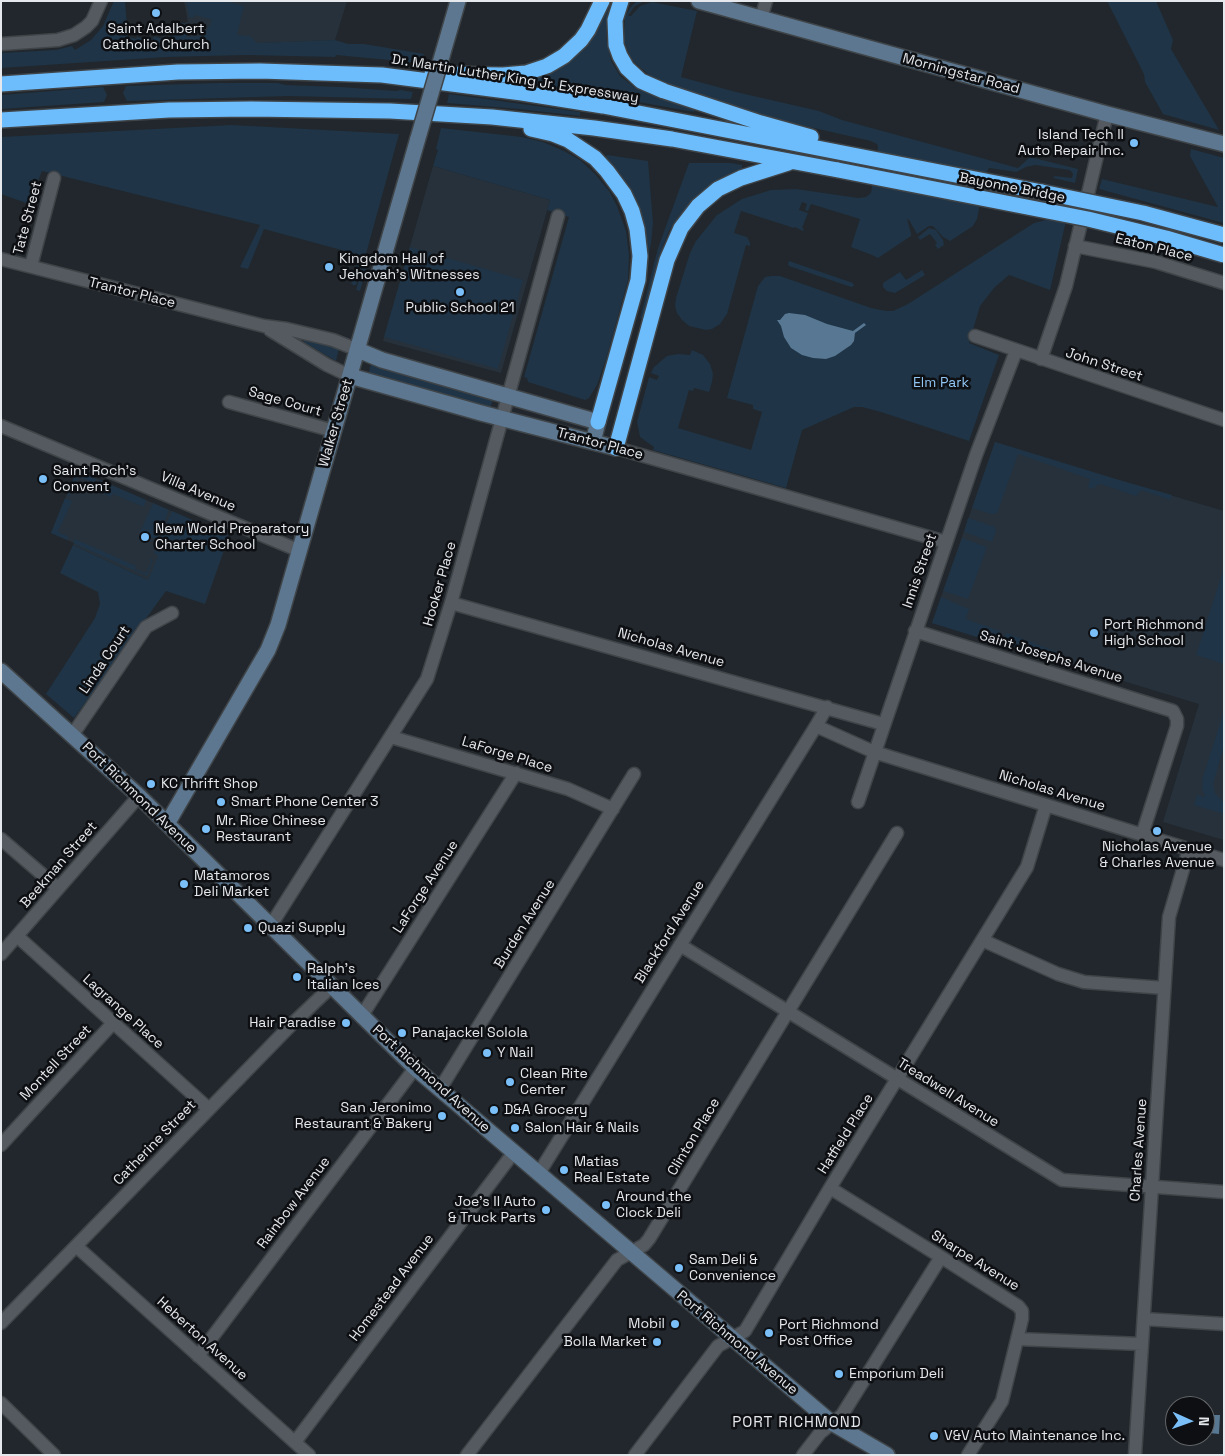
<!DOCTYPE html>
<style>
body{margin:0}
#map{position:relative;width:1225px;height:1456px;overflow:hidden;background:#21272c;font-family:"Space Grotesk",sans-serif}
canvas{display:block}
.frame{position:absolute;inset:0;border:2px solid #e5e8ec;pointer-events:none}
.north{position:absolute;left:1165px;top:1396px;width:50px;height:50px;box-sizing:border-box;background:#0d0f12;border:1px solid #636669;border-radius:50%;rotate:92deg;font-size:14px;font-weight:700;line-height:20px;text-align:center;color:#e5e8ec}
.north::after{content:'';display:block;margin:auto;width:18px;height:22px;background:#7abff8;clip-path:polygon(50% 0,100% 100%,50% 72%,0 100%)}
</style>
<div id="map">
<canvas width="1225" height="1456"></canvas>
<div class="frame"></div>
<div class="north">N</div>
</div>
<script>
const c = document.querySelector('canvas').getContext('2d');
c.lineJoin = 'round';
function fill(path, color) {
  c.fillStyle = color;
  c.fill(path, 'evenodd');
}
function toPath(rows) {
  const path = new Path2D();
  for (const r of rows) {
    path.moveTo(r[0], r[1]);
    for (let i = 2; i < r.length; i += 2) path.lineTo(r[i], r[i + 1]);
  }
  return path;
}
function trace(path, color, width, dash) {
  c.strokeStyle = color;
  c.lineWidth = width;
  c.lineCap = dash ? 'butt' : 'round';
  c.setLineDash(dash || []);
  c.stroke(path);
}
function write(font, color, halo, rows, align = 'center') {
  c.font = font + ' "Space Grotesk",sans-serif';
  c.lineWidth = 5;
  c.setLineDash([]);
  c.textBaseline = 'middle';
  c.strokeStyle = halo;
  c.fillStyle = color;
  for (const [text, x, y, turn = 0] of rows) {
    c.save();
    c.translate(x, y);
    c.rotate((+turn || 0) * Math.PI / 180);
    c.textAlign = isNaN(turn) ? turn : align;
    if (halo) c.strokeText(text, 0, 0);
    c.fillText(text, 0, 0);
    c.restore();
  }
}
fill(toPath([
 [184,1,347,1,335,40,192,46,187,37,184,23,188,22],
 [433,166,550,200,501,373,383,341],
 [995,442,1119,480,1224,511,1224,840,1163,822,1199,704,932,623],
 [77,470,229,536,205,604,148,580,73,545,74,543,51,533]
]), '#27313b');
fill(toPath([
 [114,1,125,1,128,39,129,37,136,39,137,37,145,39,146,37,153,39,154,36,162,39,163,36,171,38,176,24,184,23,187,37,204,36,212,20,195,15,193,18,189,17,186,1,226,1,244,6,237,35,250,36,257,43,335,40,348,44,364,44,424,54,421,63,336,55,335,57,246,55,166,57,1,68,1,53,56,50,72,46,75,50,91,40,103,26],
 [614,1,607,22,606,38,611,61,620,76,634,87,695,109,694,112,532,83,532,78,542,75,607,2,611,4],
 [637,1,644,1,634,7,628,16,631,16,640,6,652,2,697,11,681,77,736,92,819,111,842,120,1018,168,1030,157,1078,169,1075,183,1053,178,1055,176,1072,178,1073,174,1070,170,1035,165,1026,167,1016,172,989,168,986,173,977,219,973,226,950,241,943,237,933,226,929,226,917,234,909,220,907,219,911,233,911,236,878,258,872,255,851,247,860,219,811,204,808,211,805,210,807,204,802,202,799,210,808,213,802,228,804,229,803,231,795,227,794,228,741,211,734,233,747,237,750,243,750,246,746,245,727,314,720,324,712,329,706,330,689,326,682,320,677,313,675,306,676,298,690,253,696,241,717,215,742,199,771,190,796,189,858,198,866,197,871,193,878,147,877,144,871,141,770,118,723,104,659,81,649,75,634,62,629,54,624,40,625,17,630,8],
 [1107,1,1156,1,1173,40,1171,49,1219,130,1163,114,1145,82,1144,74],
 [218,83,278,83,285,85,341,87,396,91,400,90,413,92,411,99,288,96,127,101,123,93,126,86],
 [103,87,107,95,104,102,1,109,1,95],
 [449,94,580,112,580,116,519,109,447,103],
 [232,125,399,134,366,254,370,255,360,291,356,290,364,262,356,285,353,285,351,283,357,261,345,257,345,251,264,229,248,269,240,267,260,225,42,171,29,204,1,194,1,137],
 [441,128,522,137,543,142,564,151,580,160,595,174,609,191,617,206,626,231,629,255,628,280,606,359,597,385,589,398,585,400,528,382,527,378,524,377,569,217,547,210,550,200,433,166,438,150,436,149],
 [1191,149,1224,158,1224,223,1099,189,1102,179,1218,207,1190,156],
 [607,155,648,161,653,223,651,244,645,267,605,159],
 [689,163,731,163,742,165,742,169,709,186,696,197,678,217,669,231,663,246,643,318,640,319,658,248],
 [1053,219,1066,221,1050,290,1009,275,994,288,980,306,969,343,999,355,969,441,881,412,862,407,854,407,802,430,786,488,653,450,654,447,640,437,637,422,649,377,657,380,659,376,651,373,654,367,667,356,678,354,690,355,692,350,703,355,710,364,713,374,712,382,709,392,694,388,693,391,689,390,678,428,751,450,762,412,753,409,753,405,727,398,758,286,765,277,771,276,780,276,871,308,886,311,893,311,908,304,1034,223,1046,220],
 [929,228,936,230,943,240,944,245,938,249,935,245,937,243,930,234,920,240,918,237],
 [410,247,523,280,498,369,384,337],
 [789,261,853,283,854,286,851,287,789,266,788,264],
 [922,270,925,275,895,293,887,291,883,287,883,283,900,272,906,280],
 [304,339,339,348,336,361,304,342],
 [371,364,493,399,490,409,368,375],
 [995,442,1119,480,1172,495,1170,500,1141,490,1136,496,1101,484,1096,486,1094,489,1088,487,1090,479,1018,454,998,511,995,514,991,514,972,508],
 [77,470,96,479,94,483,78,476,69,496,67,495],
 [100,480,146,500,144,507,113,494,111,497,95,490],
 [65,498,72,501,58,532,69,537,67,540,51,533],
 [153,503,169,510,157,540,140,532],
 [172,511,229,536,205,604,166,591,74,718,46,694,95,618,100,604,98,592,60,573,73,545,148,580,158,556,154,553],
 [968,518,995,527,996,531,992,542,964,532],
 [962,538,987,547,968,599,943,591],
 [75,539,136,566,135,569,146,573,151,562,149,556,153,561,147,576,73,543],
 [1224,568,1224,664,1196,655],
 [941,597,969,609,966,619,1000,631,996,643,932,623],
 [1006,633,1052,650,1060,652,1059,656,1056,655,1051,659,1003,644],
 [1224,711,1224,746,1213,784,1215,793,1224,803,1224,814,1194,805,1197,795,1205,797,1202,788,1203,777]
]), '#1f3446');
fill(toPath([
 [789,313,805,315,827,324,853,331,864,323,866,325,855,333,854,341,851,345,835,356,826,359,813,358,802,355,791,348,784,337,781,326,777,320,780,320,785,314],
 [1210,1415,1220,1415,1219,1434,1209,1433]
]), '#577792');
const street = toPath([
 [761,19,766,1],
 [1,44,58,40,74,35,86,27,92,21,101,1],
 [1075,246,1156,262,1224,283],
 [1,259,264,326,287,329,333,340,358,350],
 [31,266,54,178],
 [270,330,327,365,350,376],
 [975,336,1224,420],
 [1041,359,1066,286,1107,114],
 [229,402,334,431],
 [1,426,300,551],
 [616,448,946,542],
 [451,603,883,724],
 [915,631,1173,711,1177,719,1177,726,1142,835],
 [816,726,874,752,1224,860],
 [73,734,146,627,172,613],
 [391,737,568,789,613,809],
 [858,802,976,455,1016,351],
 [1,839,58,888],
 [271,925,427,679,451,603,558,216],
 [17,936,209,1109],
 [982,940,1058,974,1084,982,1164,988],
 [680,945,1062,1180,1224,1192],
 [1,954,139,796],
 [361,1017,516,773],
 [440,1089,634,774],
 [1,1145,113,1023],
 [539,1173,816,726,827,707],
 [830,1188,941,1257,1018,1306,1022,1311,1022,1319,1002,1401,968,1455],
 [76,1246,309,1455],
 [1144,1319,1224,1324],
 [1,1323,291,1025,332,986],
 [1017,1339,1142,1344],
 [198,1356,415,1068],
 [1,1403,54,1455],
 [295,1442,514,1152],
 [467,1455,617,1260,644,1245,649,1239,897,833],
 [635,1455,718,1346,745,1331,830,1188,1027,867,1046,805],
 [803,1455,820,1433,842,1415,941,1257],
 [1135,1455,1169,917,1189,849]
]);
const secondary = toPath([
 [699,1,1107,114,1224,144],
 [442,56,458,1],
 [358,350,382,360,598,422,593,442],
 [350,376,481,413,616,448],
 [1,671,139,796,415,1068,832,1423,887,1455],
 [167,824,268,650,278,625,418,138]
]);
const highway = toPath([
 [621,1,615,20,616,45,620,56,627,68,641,81,664,91,761,123,811,137],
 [432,74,503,75,526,73,547,66,564,56,581,40,588,30,602,1],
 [1,84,178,72,260,71,382,75,522,93,603,106,1042,192],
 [1,120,169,110,251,109,390,111,492,117,594,128,672,139,838,170],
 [531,129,553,134,568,140,595,158,607,171,624,194,632,211,637,229,640,256,638,280,598,422],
 [616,448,667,260,681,228,698,206,718,189,741,178,788,163]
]);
trace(street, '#3f4448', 15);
trace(secondary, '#3f4448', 18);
trace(highway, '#3f4448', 18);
trace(street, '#545a60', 12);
trace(secondary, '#5c778f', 15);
trace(highway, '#6dbcfc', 15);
const secondaryBridge = toPath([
 [418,138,442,56]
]);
const highwayBridge = toPath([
 [838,170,1088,219,1166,238,1224,255],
 [1042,192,1143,213,1224,235]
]);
trace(secondaryBridge, '#3f4448', 18, []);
trace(highwayBridge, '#3f4448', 18, []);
trace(secondaryBridge, '#5c778f', 15);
trace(highwayBridge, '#6dbcfc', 15);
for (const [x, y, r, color] of [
 [156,13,5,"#7abff8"],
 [1134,143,5,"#7abff8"],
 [329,267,5,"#7abff8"],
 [460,292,5,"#7abff8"],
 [43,479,5,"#7abff8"],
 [145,537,5,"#7abff8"],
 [1094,633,5,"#7abff8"],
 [151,784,5,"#7abff8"],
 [221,802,5,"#7abff8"],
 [206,829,5,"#7abff8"],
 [1157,831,5,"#7abff8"],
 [184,884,5,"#7abff8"],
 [248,928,5,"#7abff8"],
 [297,977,5,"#7abff8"],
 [346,1023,5,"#7abff8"],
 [402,1033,5,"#7abff8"],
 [487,1053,5,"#7abff8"],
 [510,1082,5,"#7abff8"],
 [494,1110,5,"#7abff8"],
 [442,1116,5,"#7abff8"],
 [515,1128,5,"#7abff8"],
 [564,1170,5,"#7abff8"],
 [606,1205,5,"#7abff8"],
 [546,1210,5,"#7abff8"],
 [679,1268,5,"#7abff8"],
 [675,1324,5,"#7abff8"],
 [769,1333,5,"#7abff8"],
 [657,1342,5,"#7abff8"],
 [839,1374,5,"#7abff8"],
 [934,1436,5,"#7abff8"]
]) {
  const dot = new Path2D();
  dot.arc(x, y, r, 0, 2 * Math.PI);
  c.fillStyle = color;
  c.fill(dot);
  trace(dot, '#0d0f12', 2);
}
write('14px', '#e5e8ec', '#0d0f12', [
 ["Saint Adalbert",156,29,"center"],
 ["Catholic Church",156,45,"center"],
 ["Island Tech II",1124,135,"right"],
 ["Auto Repair Inc.",1124,151,"right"],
 ["Kingdom Hall of",339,259],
 ["Jehovah's Witnesses",339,275],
 ["Public School 21",460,308,"center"],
 ["Saint Roch's",53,471],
 ["Convent",53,487],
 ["New World Preparatory",155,529],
 ["Charter School",155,545],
 ["Port Richmond",1104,625],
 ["High School",1104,641],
 ["KC Thrift Shop",161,784],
 ["Smart Phone Center 3",231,802],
 ["Mr. Rice Chinese",216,821],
 ["Restaurant",216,837],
 ["Nicholas Avenue",1157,847,"center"],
 ["& Charles Avenue",1157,863,"center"],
 ["Matamoros",194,876],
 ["Deli Market",194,892],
 ["Quazi Supply",258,928],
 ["Ralph's",307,969],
 ["Italian Ices",307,985],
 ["Hair Paradise",336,1023,"right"],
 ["Panajackel Solola",412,1033],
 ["Y Nail",497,1053],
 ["Clean Rite",520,1074],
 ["Center",520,1090],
 ["San Jeronimo",432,1108,"right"],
 ["Restaurant & Bakery",432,1124,"right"],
 ["D&A Grocery",504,1110],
 ["Salon Hair & Nails",525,1128],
 ["Matias",574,1162],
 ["Real Estate",574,1178],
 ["Around the",616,1197],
 ["Clock Deli",616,1213],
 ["Joe's II Auto",536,1202,"right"],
 ["& Truck Parts",536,1218,"right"],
 ["Sam Deli &",689,1260],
 ["Convenience",689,1276],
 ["Mobil",665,1324,"right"],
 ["Port Richmond",779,1325],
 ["Post Office",779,1341],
 ["Bolla Market",647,1342,"right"],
 ["Emporium Deli",849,1374],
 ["V&V Auto Maintenance Inc.",944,1436]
], 'left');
write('14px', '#e5e8ec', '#0d0f12', [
 ["Morningstar Road",961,74,15],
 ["Dr. Martin Luther King Jr. Expressway",515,79,9],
 ["Bayonne Bridge",1012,188,11],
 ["Tate Street",28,218,-75],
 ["Eaton Place",1154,248,14],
 ["Trantor Place",132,293,14],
 ["John Street",1104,365,18],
 ["Sage Court",285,402,16],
 ["Walker Street",336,423,-74],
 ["Trantor Place",600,444,15],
 ["Villa Avenue",198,492,23],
 ["Innis Street",920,571,-71],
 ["Hooker Place",440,584,-74],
 ["Nicholas Avenue",671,648,16],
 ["Saint Josephs Avenue",1051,657,17],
 ["Linda Court",105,660,-56],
 ["LaForge Place",507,755,17],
 ["Nicholas Avenue",1052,791,17],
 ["Port Richmond Avenue",139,798,44],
 ["Beekman Street",59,865,-49],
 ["LaForge Avenue",426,887,-57],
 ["Burden Avenue",525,924,-58],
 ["Blackford Avenue",670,932,-58],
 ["Lagrange Place",123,1012,42],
 ["Montell Street",56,1063,-47],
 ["Port Richmond Avenue",431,1079,42],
 ["Treadwell Avenue",948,1093,32],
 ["Hatfield Place",846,1134,-58],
 ["Clinton Place",694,1137,-59],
 ["Catherine Street",155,1143,-46],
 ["Charles Avenue",1139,1150,-86],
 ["Rainbow Avenue",294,1203,-53],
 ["Sharpe Avenue",975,1261,32],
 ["Homestead Avenue",392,1288,-53],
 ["Heberton Avenue",202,1339,42],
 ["Port Richmond Avenue",737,1343,40]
]);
write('14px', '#90c5f4', '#0d0f12', [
 ["Elm Park",941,383]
]);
c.letterSpacing = '1px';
write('15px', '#e5e8ec', '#0d0f12', [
 ["PORT RICHMOND",797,1423]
]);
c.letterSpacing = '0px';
</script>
